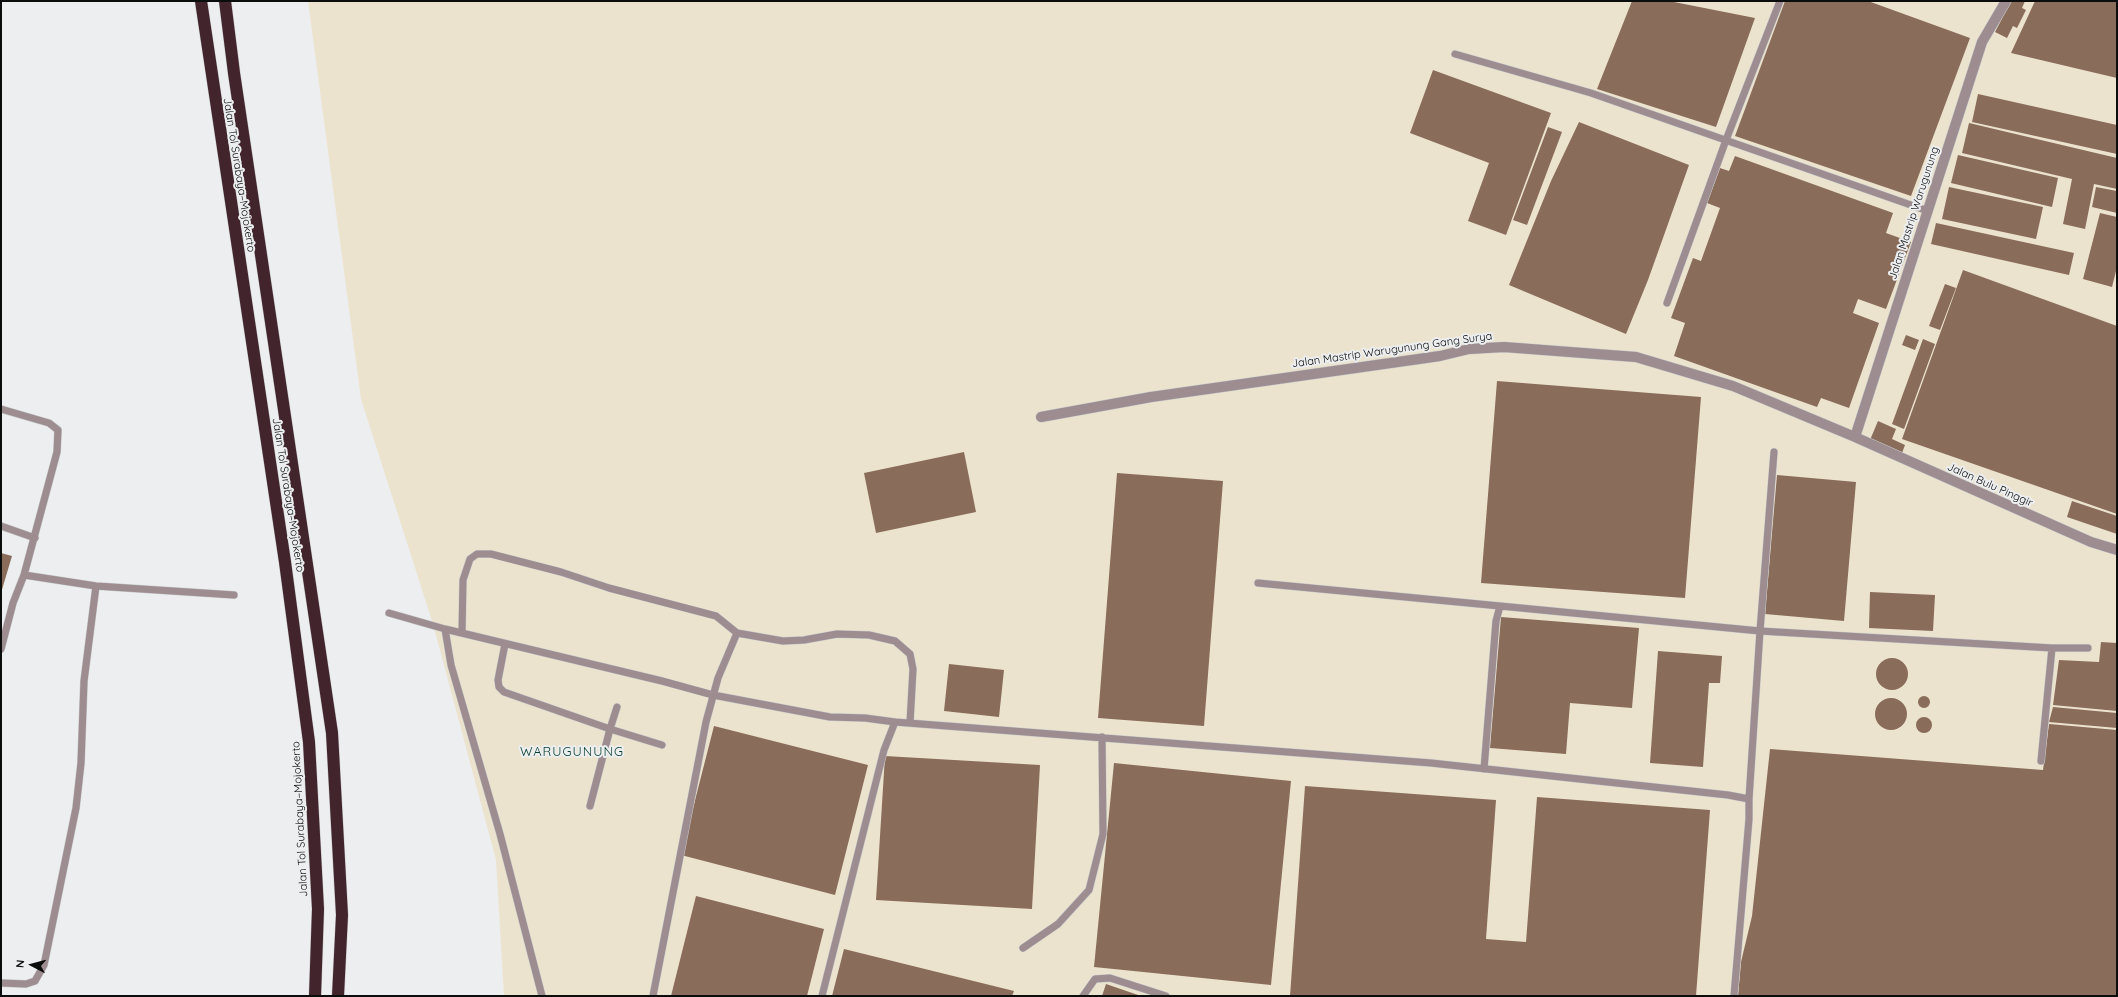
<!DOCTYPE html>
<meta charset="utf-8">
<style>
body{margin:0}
#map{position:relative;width:2118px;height:997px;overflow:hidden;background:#eceeef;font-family:Quicksand,sans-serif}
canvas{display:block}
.frame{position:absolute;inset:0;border:2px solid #0b0c0c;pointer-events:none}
.north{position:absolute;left:12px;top:945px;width:40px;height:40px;-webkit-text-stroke:3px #eceeef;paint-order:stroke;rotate:276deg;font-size:11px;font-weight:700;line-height:16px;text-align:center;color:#0b0c0c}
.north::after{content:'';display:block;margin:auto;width:14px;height:18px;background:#0b0c0c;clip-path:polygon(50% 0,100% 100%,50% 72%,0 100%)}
</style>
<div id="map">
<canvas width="2118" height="997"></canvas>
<div class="frame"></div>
<div class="north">N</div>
</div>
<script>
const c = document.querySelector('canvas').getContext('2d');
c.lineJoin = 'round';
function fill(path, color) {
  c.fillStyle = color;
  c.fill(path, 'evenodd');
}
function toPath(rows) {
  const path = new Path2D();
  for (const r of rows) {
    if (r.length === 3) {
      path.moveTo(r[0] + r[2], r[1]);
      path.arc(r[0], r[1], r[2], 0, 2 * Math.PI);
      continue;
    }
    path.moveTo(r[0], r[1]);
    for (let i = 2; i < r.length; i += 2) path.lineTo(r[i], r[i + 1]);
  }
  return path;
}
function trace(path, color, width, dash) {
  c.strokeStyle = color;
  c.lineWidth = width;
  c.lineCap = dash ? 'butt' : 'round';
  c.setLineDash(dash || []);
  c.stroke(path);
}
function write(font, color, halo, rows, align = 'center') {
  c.font = font + ' Quicksand,sans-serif';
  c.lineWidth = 4;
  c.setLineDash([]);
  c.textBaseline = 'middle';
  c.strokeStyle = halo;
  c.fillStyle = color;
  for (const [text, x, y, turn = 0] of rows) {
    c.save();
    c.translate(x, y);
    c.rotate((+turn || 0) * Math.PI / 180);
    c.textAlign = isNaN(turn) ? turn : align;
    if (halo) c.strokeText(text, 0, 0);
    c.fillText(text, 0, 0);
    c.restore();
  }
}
fill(toPath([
 [308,1,2117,1,2117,996,504,996,496,860,433,624,361,399]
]), '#ece3ce');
fill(toPath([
 [1632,1,1669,1,1755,18,1716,127,1597,89],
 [1785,1,1868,1,1970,38,1911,196,1735,136],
 [2011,1,2025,1,2022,8,2026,10,2017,28,2013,26,2007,38,1995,32],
 [2035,1,2117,1,2117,78,2011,53],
 [1433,70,1551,113,1506,235,1468,221,1489,163,1410,133],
 [1978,94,2117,125,2117,154,1972,122],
 [1579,122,1689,165,1648,280,1626,334,1509,285,1551,181],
 [1969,123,2117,158,2117,189,2094,184,2085,229,2063,224,2072,179,1962,153],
 [1548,127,1562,132,1527,225,1513,220],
 [1958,155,2058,178,2052,207,1951,183],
 [1735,156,1893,213,1886,233,1911,242,1886,309,1858,299,1853,313,1879,323,1849,408,1821,398,1817,407,1674,356,1685,323,1671,318,1693,258,1701,261,1720,208,1707,203,1720,168,1729,171],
 [1949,187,2043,207,2036,239,1942,219],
 [2096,187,2117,191,2117,213,2092,207],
 [2100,213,2117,217,2117,267,2112,287,2083,279],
 [1936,223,2074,253,2069,275,1931,244],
 [1963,270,2117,326,2117,514,1902,439],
 [1945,284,1956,288,1940,330,1929,326],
 [1906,335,1919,340,1915,350,1902,345],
 [1923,339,1935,344,1904,429,1892,424],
 [1497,381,1701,397,1685,598,1481,583],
 [1878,421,1896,429,1892,439,1905,445,1902,453,1870,440],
 [964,452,976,512,876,533,864,473],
 [1117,473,1223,481,1204,726,1098,718],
 [1777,475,1856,482,1844,621,1765,614],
 [2072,501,2117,516,2117,534,2067,517],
 [1,553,12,556,1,593],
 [1870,592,1935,595,1933,631,1869,628],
 [1501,617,1639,628,1632,708,1570,703,1566,754,1490,748],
 [2101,642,2117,643,2117,711,2053,705,2059,660,2099,662],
 [1658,651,1722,656,1720,683,1709,683,1703,767,1650,763],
 [1892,674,16],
 [949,664,1004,670,999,717,944,711],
 [1924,702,6],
 [1891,714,16],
 [2053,707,2117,713,2117,728,2049,722],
 [1924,725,8],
 [2049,724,2117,730,2117,996,1738,996,1741,962,1752,916,1770,749,2043,770],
 [714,726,868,765,835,895,681,855],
 [885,756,1040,765,1032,909,876,900],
 [1114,763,1291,781,1271,985,1094,967],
 [1305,786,1496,800,1486,939,1526,942,1537,797,1710,810,1696,996,1290,996],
 [696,896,824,929,807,996,671,996],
 [844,949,1014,991,1012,996,832,996],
 [1106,984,1141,996,1102,996]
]), '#8a6c5b');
const service = toPath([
 [1455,54,1591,93,1928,211],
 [1667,303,1726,140,1780,1],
 [1,409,49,423,58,430,57,452,24,575],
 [1774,452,1760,631,2052,648,2088,648],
 [1,526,35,538],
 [1258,583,1500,606],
 [389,613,445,629,451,665,500,834,542,996],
 [445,629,662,681,713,695,830,717,865,718,895,722],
 [462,633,463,580,470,559,477,554,491,554,561,572,609,588,716,616,737,633],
 [505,644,498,680,499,687,504,692,610,729,590,806],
 [1,649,13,603,24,575,96,586,234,595],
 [617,707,610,729,662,745],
 [2041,761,2052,648],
 [1484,769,1496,621,1500,606,1760,631,1749,799],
 [1023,948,1058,924,1089,890,1103,834,1102,737],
 [1,983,26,984,35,981,44,965,76,808,81,763,84,681,96,586],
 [653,996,706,722,718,678,737,633,783,641,804,640,837,634,869,635,895,641,910,654,913,669,910,723],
 [822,996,884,750,895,722,1431,763,1728,795,1749,799,1749,819,1734,996],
 [1083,996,1095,979,1110,978,1166,996]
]);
const minor = toPath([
 [1041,417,1151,397,1440,356,1469,349,1504,347,1636,357,1733,386,1855,437,2091,542,2117,550],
 [1855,437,1982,42,2006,1]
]);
const motorway = toPath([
 [201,1,285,562,309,742,318,909,315,996],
 [225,1,234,73,332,733,342,915,338,996]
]);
trace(service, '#c8cacb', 8);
trace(minor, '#c8cacb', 11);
trace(motorway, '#c8cacb', 13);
trace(service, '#9d8c90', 7);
trace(minor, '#9d8c90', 10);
trace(motorway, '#41242c', 12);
write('11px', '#0b0c0c', '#eceeef', [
 ["Jalan Tol Surabaya–Mojokerto",239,175,81],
 ["Jalan Mastrip Warugunung",1914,213,-72],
 ["Jalan Mastrip Warugunung Gang Surya",1392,350,-8],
 ["Jalan Bulu Pinggir",1990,485,24],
 ["Jalan Tol Surabaya–Mojokerto",288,495,81],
 ["Jalan Tol Surabaya–Mojokerto",300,819,-93]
]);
c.letterSpacing = '1px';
write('13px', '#0a3e2f', '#eceeef', [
 ["WARUGUNUNG",572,752]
]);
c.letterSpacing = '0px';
</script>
